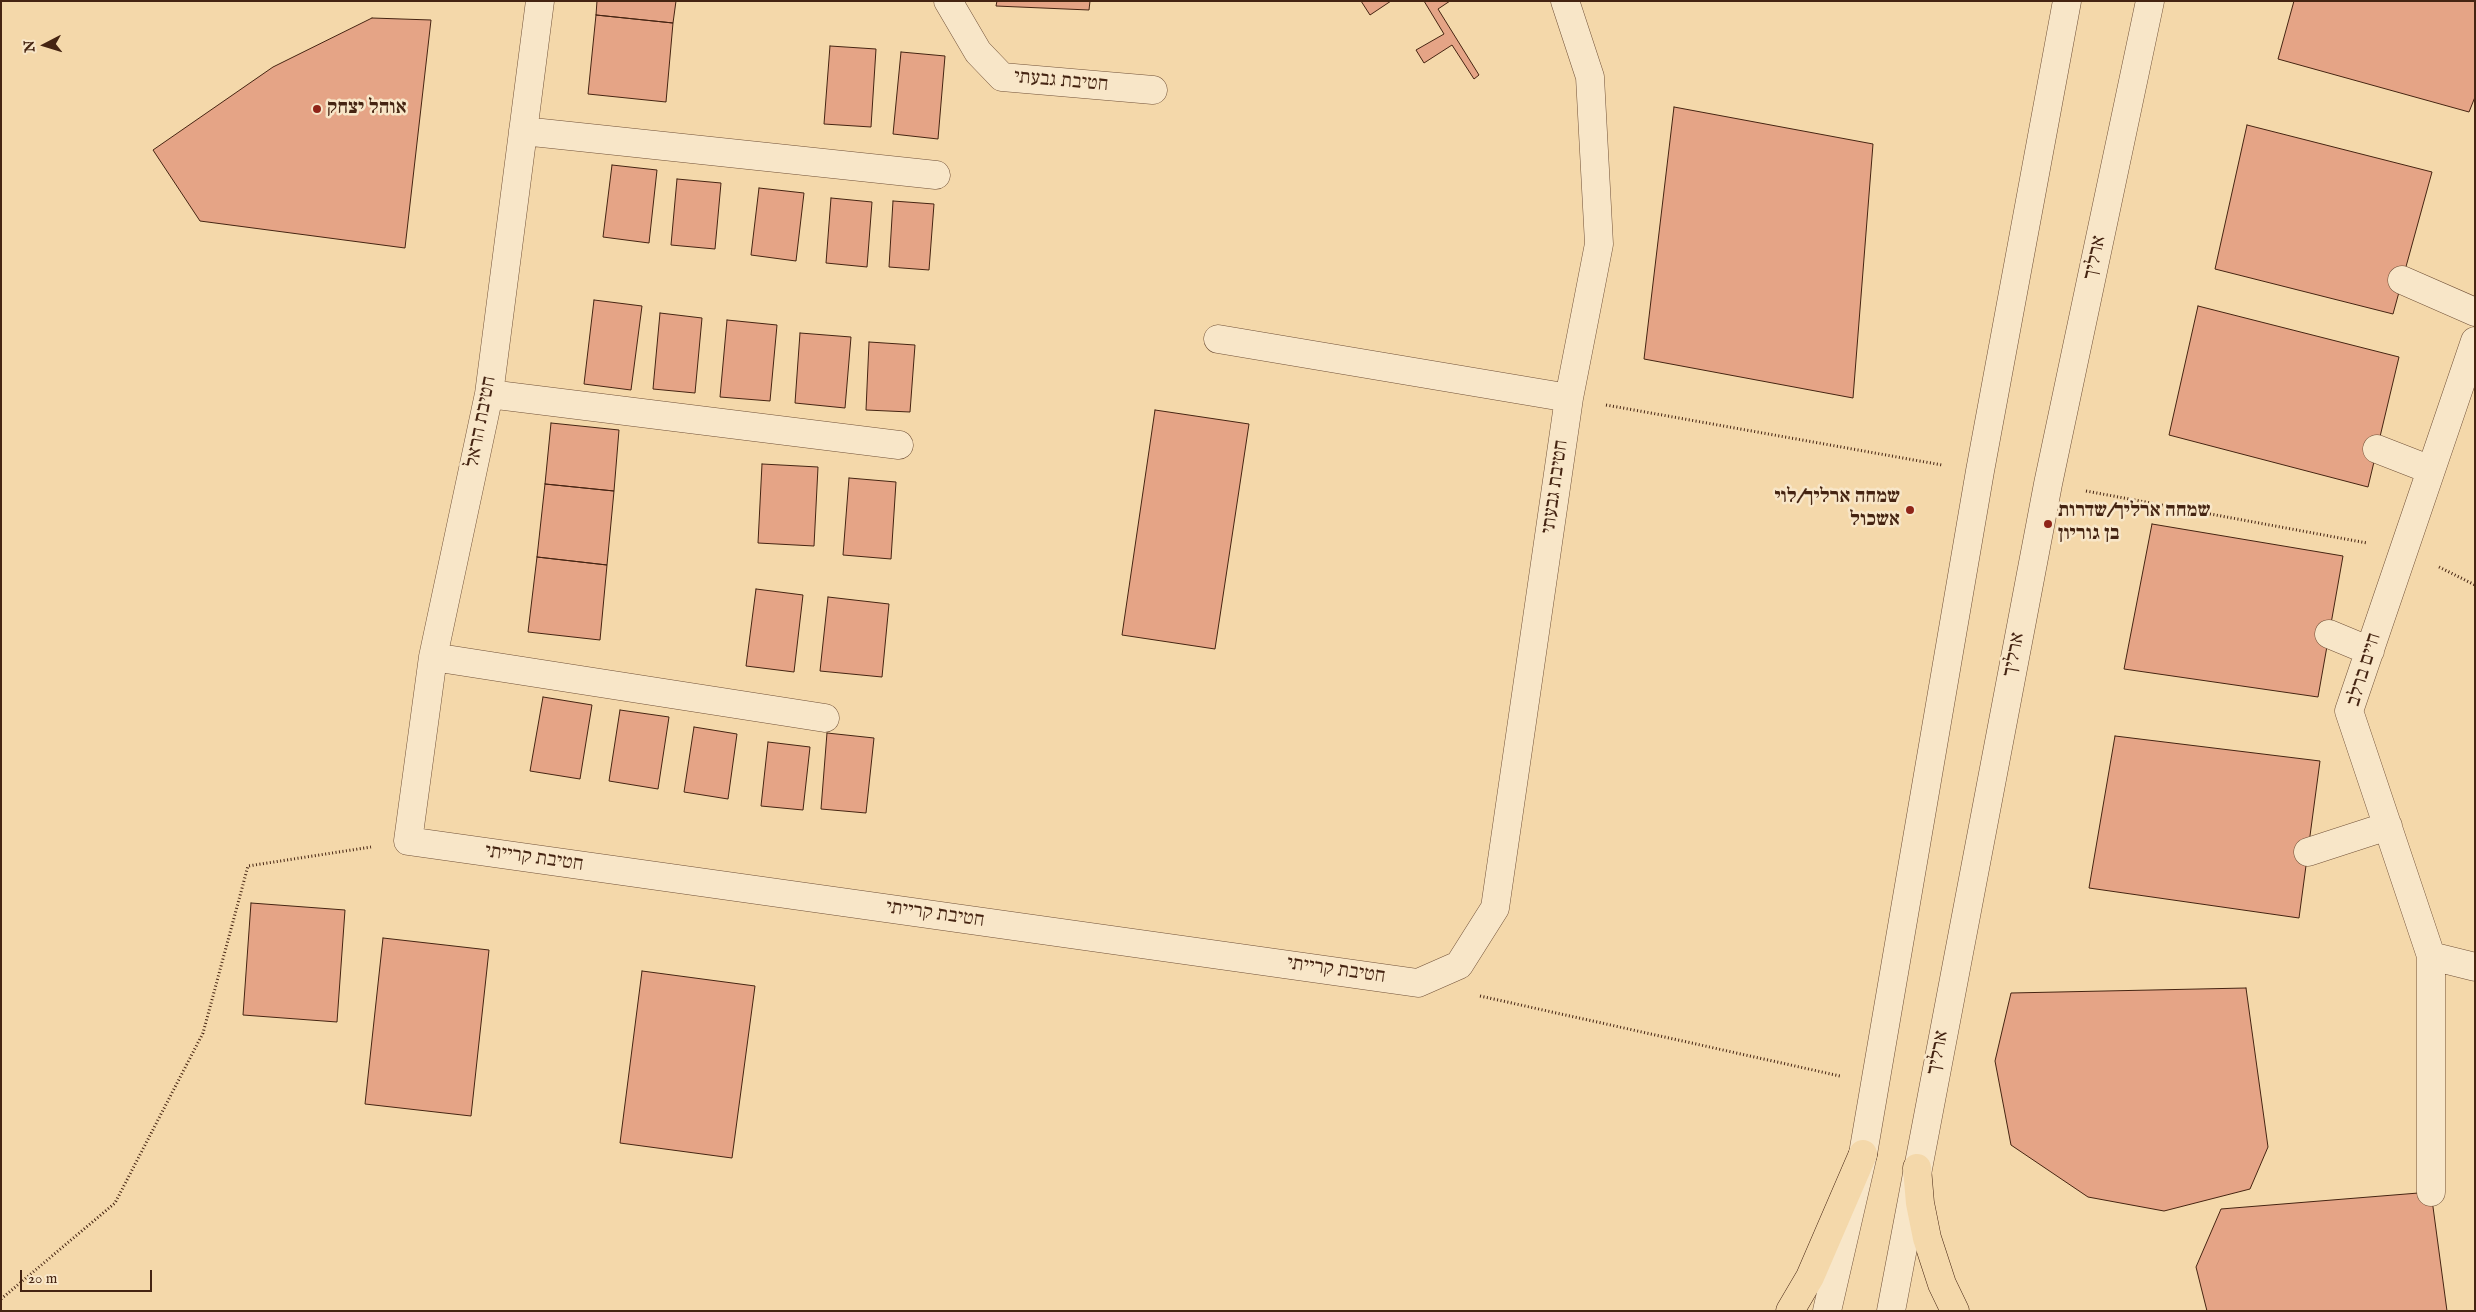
<!DOCTYPE html>
<meta charset="utf-8">
<style>
body{margin:0}
#map{position:relative;width:2476px;height:1312px;overflow:hidden;background:#f4d8aa;font-family:"IM FELL English",serif}
canvas{display:block}
.frame{position:absolute;inset:0;border:2px solid #452412;pointer-events:none}
.north{position:absolute;left:20px;top:20px;width:50px;height:50px;-webkit-text-stroke:4px #f8e6c8;paint-order:stroke;rotate:265deg;font-size:14px;font-weight:700;line-height:20px;text-align:center;color:#452412}
.north::after{content:'';display:block;margin:auto;width:18px;height:22px;background:#452412;clip-path:polygon(50% 0,100% 100%,50% 72%,0 100%)}
.scale{position:absolute;left:20px;top:1270px;width:132px;height:22px;box-sizing:border-box;border:2px solid #452412;border-top:0;padding-left:6px;font-size:15px;line-height:18px;white-space:nowrap;color:#452412;-webkit-text-stroke:4px #f8e6c8;paint-order:stroke}
</style>
<div id="map">
<canvas width="2476" height="1312"></canvas>
<div class="frame"></div>
<div class="north">N</div>
<div class="scale">20 m</div>
</div>
<script>
const c = document.querySelector('canvas').getContext('2d');
c.lineJoin = 'round';
function fill(path, color) {
  c.fillStyle = color;
  c.fill(path, 'evenodd');
}
function toPath(rows) {
  const path = new Path2D();
  for (const r of rows) {
    path.moveTo(r[0], r[1]);
    for (let i = 2; i < r.length; i += 2) path.lineTo(r[i], r[i + 1]);
  }
  return path;
}
function trace(path, color, width, dash) {
  c.strokeStyle = color;
  c.lineWidth = width;
  c.lineCap = dash ? 'butt' : 'round';
  c.setLineDash(dash || []);
  c.stroke(path);
}
function write(font, color, halo, rows, align = 'center') {
  c.font = font + ' "IM FELL English","Frank Ruhl Libre",serif';
  c.lineWidth = 5;
  c.setLineDash([]);
  c.textBaseline = 'middle';
  c.strokeStyle = halo;
  c.fillStyle = color;
  for (const [text, x, y, turn = 0] of rows) {
    c.save();
    c.translate(x, y);
    c.rotate((+turn || 0) * Math.PI / 180);
    c.textAlign = isNaN(turn) ? turn : align;
    if (halo) c.strokeText(text, 0, 0);
    c.fillText(text, 0, 0);
    c.restore();
  }
}
const building = toPath([
 [597,1,676,1,673,23,596,15,597,1],
 [997,1,1090,1,1089,10,996,6,997,1],
 [1361,1,1391,1,1370,15,1361,1],
 [1424,1,1450,1,1438,9,1479,75,1474,79,1452,45,1424,63,1416,50,1444,34,1424,1],
 [2294,1,2475,1,2475,97,2469,112,2278,59,2294,1],
 [596,15,673,23,666,102,588,94,596,15],
 [372,18,431,20,405,248,200,221,153,150,273,67,372,18],
 [830,46,876,49,871,127,824,124,830,46],
 [901,52,945,56,938,139,893,134,901,52],
 [1674,107,1873,144,1853,398,1644,359,1674,107],
 [2247,125,2432,172,2393,314,2215,269,2247,125],
 [612,165,657,170,649,243,603,237,612,165],
 [677,179,721,183,715,249,671,245,677,179],
 [759,188,804,193,796,261,751,255,759,188],
 [831,198,872,202,867,267,826,263,831,198],
 [893,201,934,204,929,270,889,267,893,201],
 [594,300,642,306,631,390,584,384,594,300],
 [2198,306,2399,357,2368,487,2169,435,2198,306],
 [660,313,702,318,695,393,653,389,660,313],
 [727,320,777,325,770,401,720,397,727,320],
 [800,333,851,337,845,408,795,403,800,333],
 [869,342,915,345,910,412,866,410,869,342],
 [1155,410,1249,424,1215,649,1122,635,1155,410],
 [551,423,619,430,614,491,545,484,551,423],
 [762,464,818,467,814,546,758,543,762,464],
 [849,478,896,482,891,559,843,555,849,478],
 [545,484,614,491,607,565,537,557,545,484],
 [2152,524,2343,556,2318,697,2124,669,2152,524],
 [537,557,607,565,600,640,528,632,537,557],
 [756,589,803,595,794,672,746,666,756,589],
 [828,597,889,604,882,677,820,671,828,597],
 [543,697,592,705,580,779,530,771,543,697],
 [620,710,669,717,658,789,609,781,620,710],
 [694,727,737,734,728,799,684,792,694,727],
 [827,733,874,738,866,813,821,809,827,733],
 [2115,736,2320,761,2299,918,2089,888,2115,736],
 [768,742,810,747,803,810,761,806,768,742],
 [251,903,345,910,337,1022,243,1015,251,903],
 [383,938,489,950,471,1116,365,1104,383,938],
 [642,971,755,986,732,1158,620,1143,642,971],
 [2246,988,2268,1147,2250,1189,2164,1211,2088,1197,2011,1145,1995,1061,2011,993,2246,988],
 [2431,1192,2447,1311,2207,1311,2196,1267,2221,1209,2431,1192]
]);
fill(building, '#e5a486');
trace(building, '#452412', 1);
const minor = toPath([
 [540,1,489,394,433,657,408,841,1418,983,1459,965,1495,908,1569,398,1599,244,1590,77,1565,1],
 [948,1,978,52,1002,77,1153,90],
 [523,131,936,175],
 [2402,280,2475,312],
 [1218,339,1569,398],
 [2475,341,2349,711,2431,956,2475,967],
 [489,394,899,445],
 [2377,449,2431,470],
 [2329,634,2370,651],
 [433,657,825,718],
 [2308,852,2388,826],
 [2431,1192,2431,956],
 [1827,1311,1863,1154,1980,471,2067,1],
 [1891,1311,2048,484,2150,1]
]);
const major = toPath([
 [1917,1168,1920,1203,1927,1238,1942,1284,1955,1311],
 [1790,1311,1810,1277,1863,1154]
]);
trace(minor, '#715138', 29);
trace(major, '#452412', 29);
trace(toPath([
 [1606,405,1942,465],
 [2086,491,2367,543],
 [2439,567,2475,585],
 [1480,996,1840,1076],
 [1,1299,115,1203,203,1033,248,866,371,847]
]), '#452412', 3, [1, 2.5]);
trace(minor, '#f8e6c8', 28);
trace(major, '#f4d8aa', 28);
for (const [x, y, r, color] of [
 [317,109,5,"#8f2418"],
 [1910,510,5,"#8f2418"],
 [2048,524,5,"#8f2418"]
]) {
  const dot = new Path2D();
  dot.arc(x, y, r, 0, 2 * Math.PI);
  c.fillStyle = color;
  c.fill(dot);
  trace(dot, '#f8e6c8', 2);
}
write('20px', '#452412', '#f8e6c8', [
 ["חטיבת גבעתי",1061,82,5],
 ["ארליך",2096,258,-78],
 ["חטיבת הראל",482,422,-79],
 ["חטיבת גבעתי",1556,487,-82],
 ["ארליך",2015,655,-79],
 ["חיים ברלב",2365,670,-73],
 ["חטיבת קרייתי",534,859,8],
 ["חטיבת קרייתי",935,915,8],
 ["חטיבת קרייתי",1336,971,8],
 ["ארליך",1939,1053,-79]
]);
write('bold 20px', '#452412', '#f8e6c8', [
 ["אוהל יצחק",327,109],
 ["שמחה ארליך/לוי",1900,498,"right"],
 ["אשכול",1900,521,"right"],
 ["שמחה ארליך/שדרות",2058,512],
 ["בן גוריון",2058,535]
], 'left');
</script>
